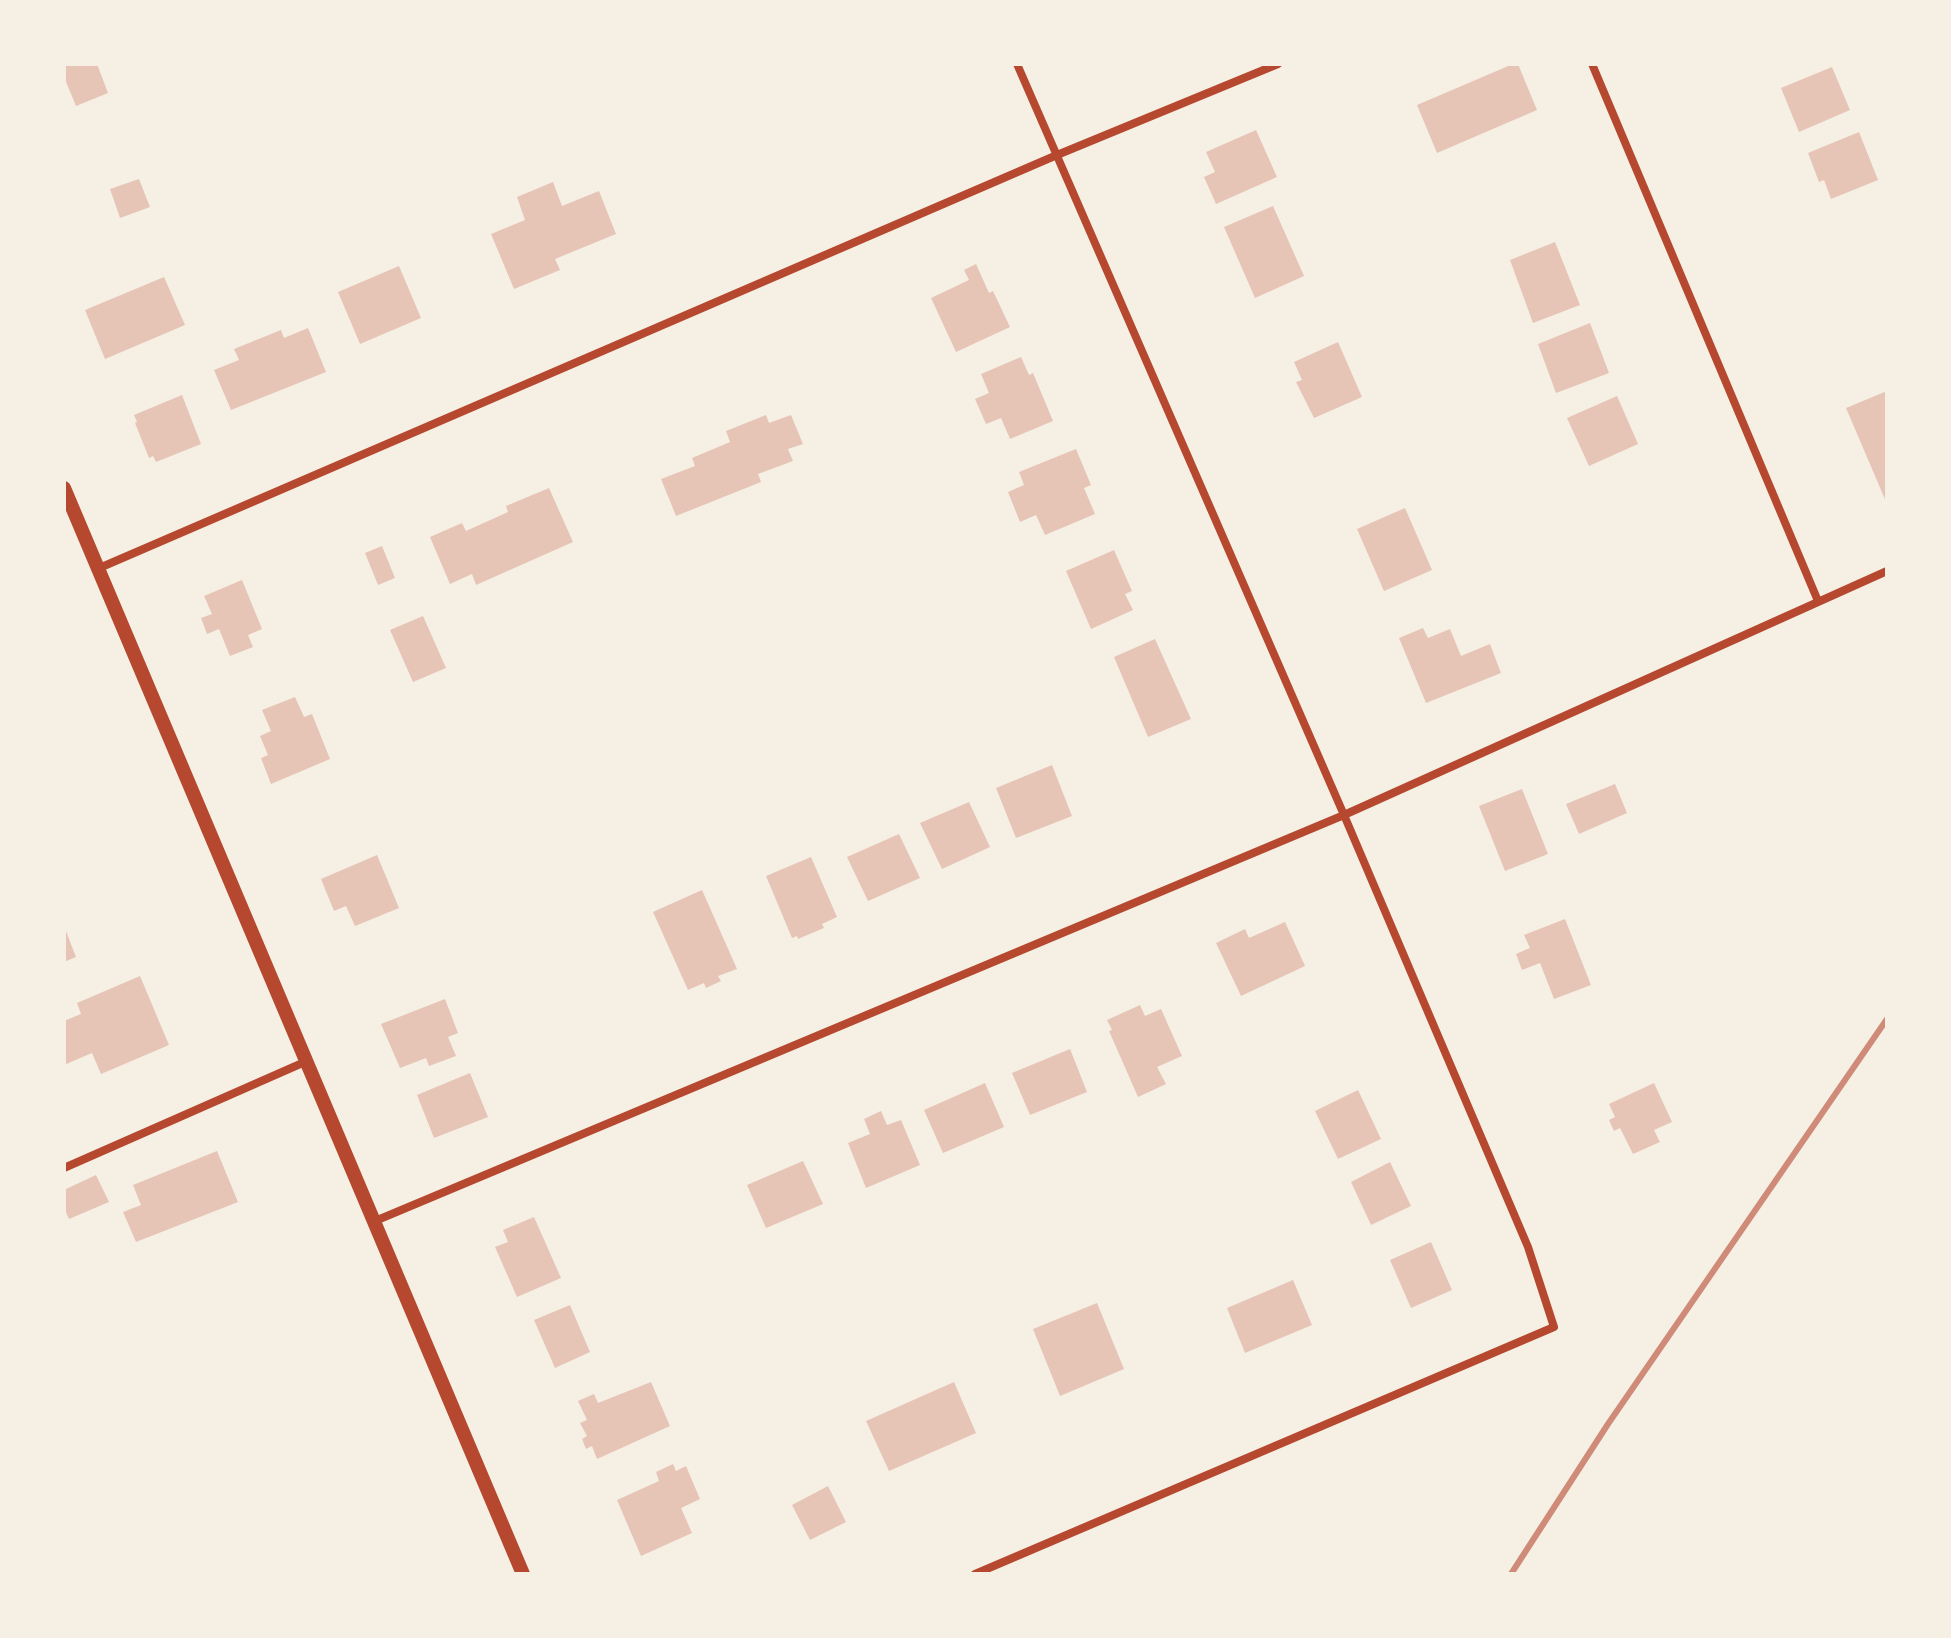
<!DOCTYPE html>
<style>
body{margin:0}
#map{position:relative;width:1951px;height:1638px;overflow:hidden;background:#f6efe4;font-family:"IBM Plex Sans",sans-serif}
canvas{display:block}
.frame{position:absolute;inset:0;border:66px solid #f6efe4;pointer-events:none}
</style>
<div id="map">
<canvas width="1951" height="1638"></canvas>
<div class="frame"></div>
</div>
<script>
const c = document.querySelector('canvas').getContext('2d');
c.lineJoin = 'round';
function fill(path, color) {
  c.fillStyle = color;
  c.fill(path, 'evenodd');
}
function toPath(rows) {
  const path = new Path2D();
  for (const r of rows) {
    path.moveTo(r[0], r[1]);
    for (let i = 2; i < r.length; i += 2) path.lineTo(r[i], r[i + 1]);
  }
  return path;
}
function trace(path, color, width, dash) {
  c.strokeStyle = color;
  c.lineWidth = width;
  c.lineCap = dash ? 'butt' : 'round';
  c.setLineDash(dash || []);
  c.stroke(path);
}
fill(toPath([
 [64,64,97,64,108,93,76,106,64,77],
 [1513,64,1518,64,1537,110,1437,153,1417,105],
 [1832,67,1850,110,1799,132,1781,88],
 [1256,130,1277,177,1216,204,1204,177,1215,172,1206,152],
 [1859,132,1878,180,1831,199,1824,180,1819,182,1808,153],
 [139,179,150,207,120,218,110,189],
 [553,182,562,206,599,191,616,234,555,259,560,270,514,289,491,234,525,220,517,197],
 [1273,206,1304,276,1255,298,1224,227],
 [1555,242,1580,305,1533,323,1510,260],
 [976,264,989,293,993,291,1010,327,956,352,931,298,969,280,964,270],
 [399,266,421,318,360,344,338,292],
 [164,277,185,325,105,359,85,310],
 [1590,323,1609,373,1556,393,1538,344],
 [308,328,326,372,231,410,214,370,239,360,234,349,281,330,284,338],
 [1338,342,1362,397,1314,418,1296,382,1302,380,1294,362],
 [1021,357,1029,375,1033,373,1053,421,1010,439,1001,418,986,424,975,399,989,393,981,374],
 [1887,391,1887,504,1846,408],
 [182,395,201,444,156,462,153,456,149,458,135,423,137,422,134,415],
 [1617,396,1638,444,1589,466,1567,418],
 [766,415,769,423,791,415,803,444,788,449,793,461,758,474,761,482,676,516,661,479,695,466,692,458,730,442,726,431],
 [1076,449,1091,485,1084,488,1095,514,1045,535,1036,515,1020,522,1008,492,1024,485,1019,472],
 [549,488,573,542,476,585,472,574,450,584,430,537,462,523,466,531,508,512,506,506],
 [1405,508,1432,570,1384,591,1357,529],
 [382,546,395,578,378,585,365,553],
 [1114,550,1132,591,1125,594,1133,610,1091,629,1066,571],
 [242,580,262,629,248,635,253,647,230,656,219,629,207,634,201,618,212,614,204,596],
 [423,616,446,668,413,682,390,630],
 [1423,628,1428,638,1450,629,1461,656,1490,644,1501,673,1426,703,1399,638],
 [1155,639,1191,719,1148,737,1114,657],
 [295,697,304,717,312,714,330,759,271,784,261,758,268,755,260,736,271,731,262,710],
 [1052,765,1072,816,1016,838,996,788],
 [1615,784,1627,813,1579,834,1566,804],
 [1522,789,1548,854,1505,871,1479,806],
 [969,802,990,847,942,869,920,823],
 [899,834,920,878,868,901,847,857],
 [377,855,399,908,355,926,346,906,334,911,321,879],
 [811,857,837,917,822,924,824,928,798,939,797,936,792,938,766,876],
 [702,890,737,969,718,976,721,981,706,988,704,983,688,990,653,912],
 [1565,919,1591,985,1554,999,1540,963,1522,970,1516,954,1530,948,1524,935],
 [1285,922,1305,966,1241,996,1216,943,1245,929,1249,938],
 [64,926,76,957,64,962],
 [140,976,169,1045,101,1074,92,1053,64,1065,64,1021,81,1014,77,1003],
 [445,999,458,1033,448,1037,456,1056,429,1066,426,1058,400,1068,381,1024],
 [1140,1005,1145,1016,1161,1009,1182,1056,1157,1067,1166,1084,1138,1097,1109,1031,1112,1030,1107,1020],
 [1070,1049,1087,1092,1030,1115,1012,1073],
 [470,1073,488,1117,434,1138,417,1095],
 [985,1083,1004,1127,943,1153,924,1110],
 [1654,1083,1672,1122,1654,1130,1660,1142,1633,1154,1620,1128,1614,1131,1609,1120,1615,1117,1609,1104],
 [1358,1090,1381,1139,1338,1159,1315,1111],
 [881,1111,887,1125,901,1120,920,1165,866,1188,848,1143,870,1134,864,1119],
 [217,1151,238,1202,136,1242,123,1212,141,1205,133,1185],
 [803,1161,823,1204,766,1228,747,1185],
 [1390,1162,1411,1206,1371,1225,1351,1182],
 [96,1175,109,1202,69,1219,64,1208,64,1190],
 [534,1217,561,1278,517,1297,495,1247,508,1242,503,1230],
 [1431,1242,1452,1290,1411,1308,1390,1260],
 [1293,1280,1312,1325,1245,1353,1227,1308],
 [1097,1303,1124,1369,1060,1396,1033,1329],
 [570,1305,590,1352,555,1368,534,1320],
 [651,1382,670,1426,597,1459,592,1446,586,1449,582,1439,587,1436,580,1423,587,1420,578,1401,594,1394,598,1403],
 [954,1382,976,1433,889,1471,866,1421],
 [673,1464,676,1471,686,1466,700,1499,681,1508,692,1533,641,1556,617,1500,659,1481,656,1472],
 [828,1486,846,1522,810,1540,792,1505]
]), '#e6c5b7');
trace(toPath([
 [1592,64,1818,601],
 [97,569,1057,155,1278,64],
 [64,1168,307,1061],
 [375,1221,1344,815,1887,571],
 [975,1574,1554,1327,1528,1247,1344,815,1017,64]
]), '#b5482f', 8);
trace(toPath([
 [64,488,523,1574]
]), '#b5482f', 14);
trace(toPath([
 [1511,1574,1608,1424,1887,1019]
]), '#cf8b77', 6);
</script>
